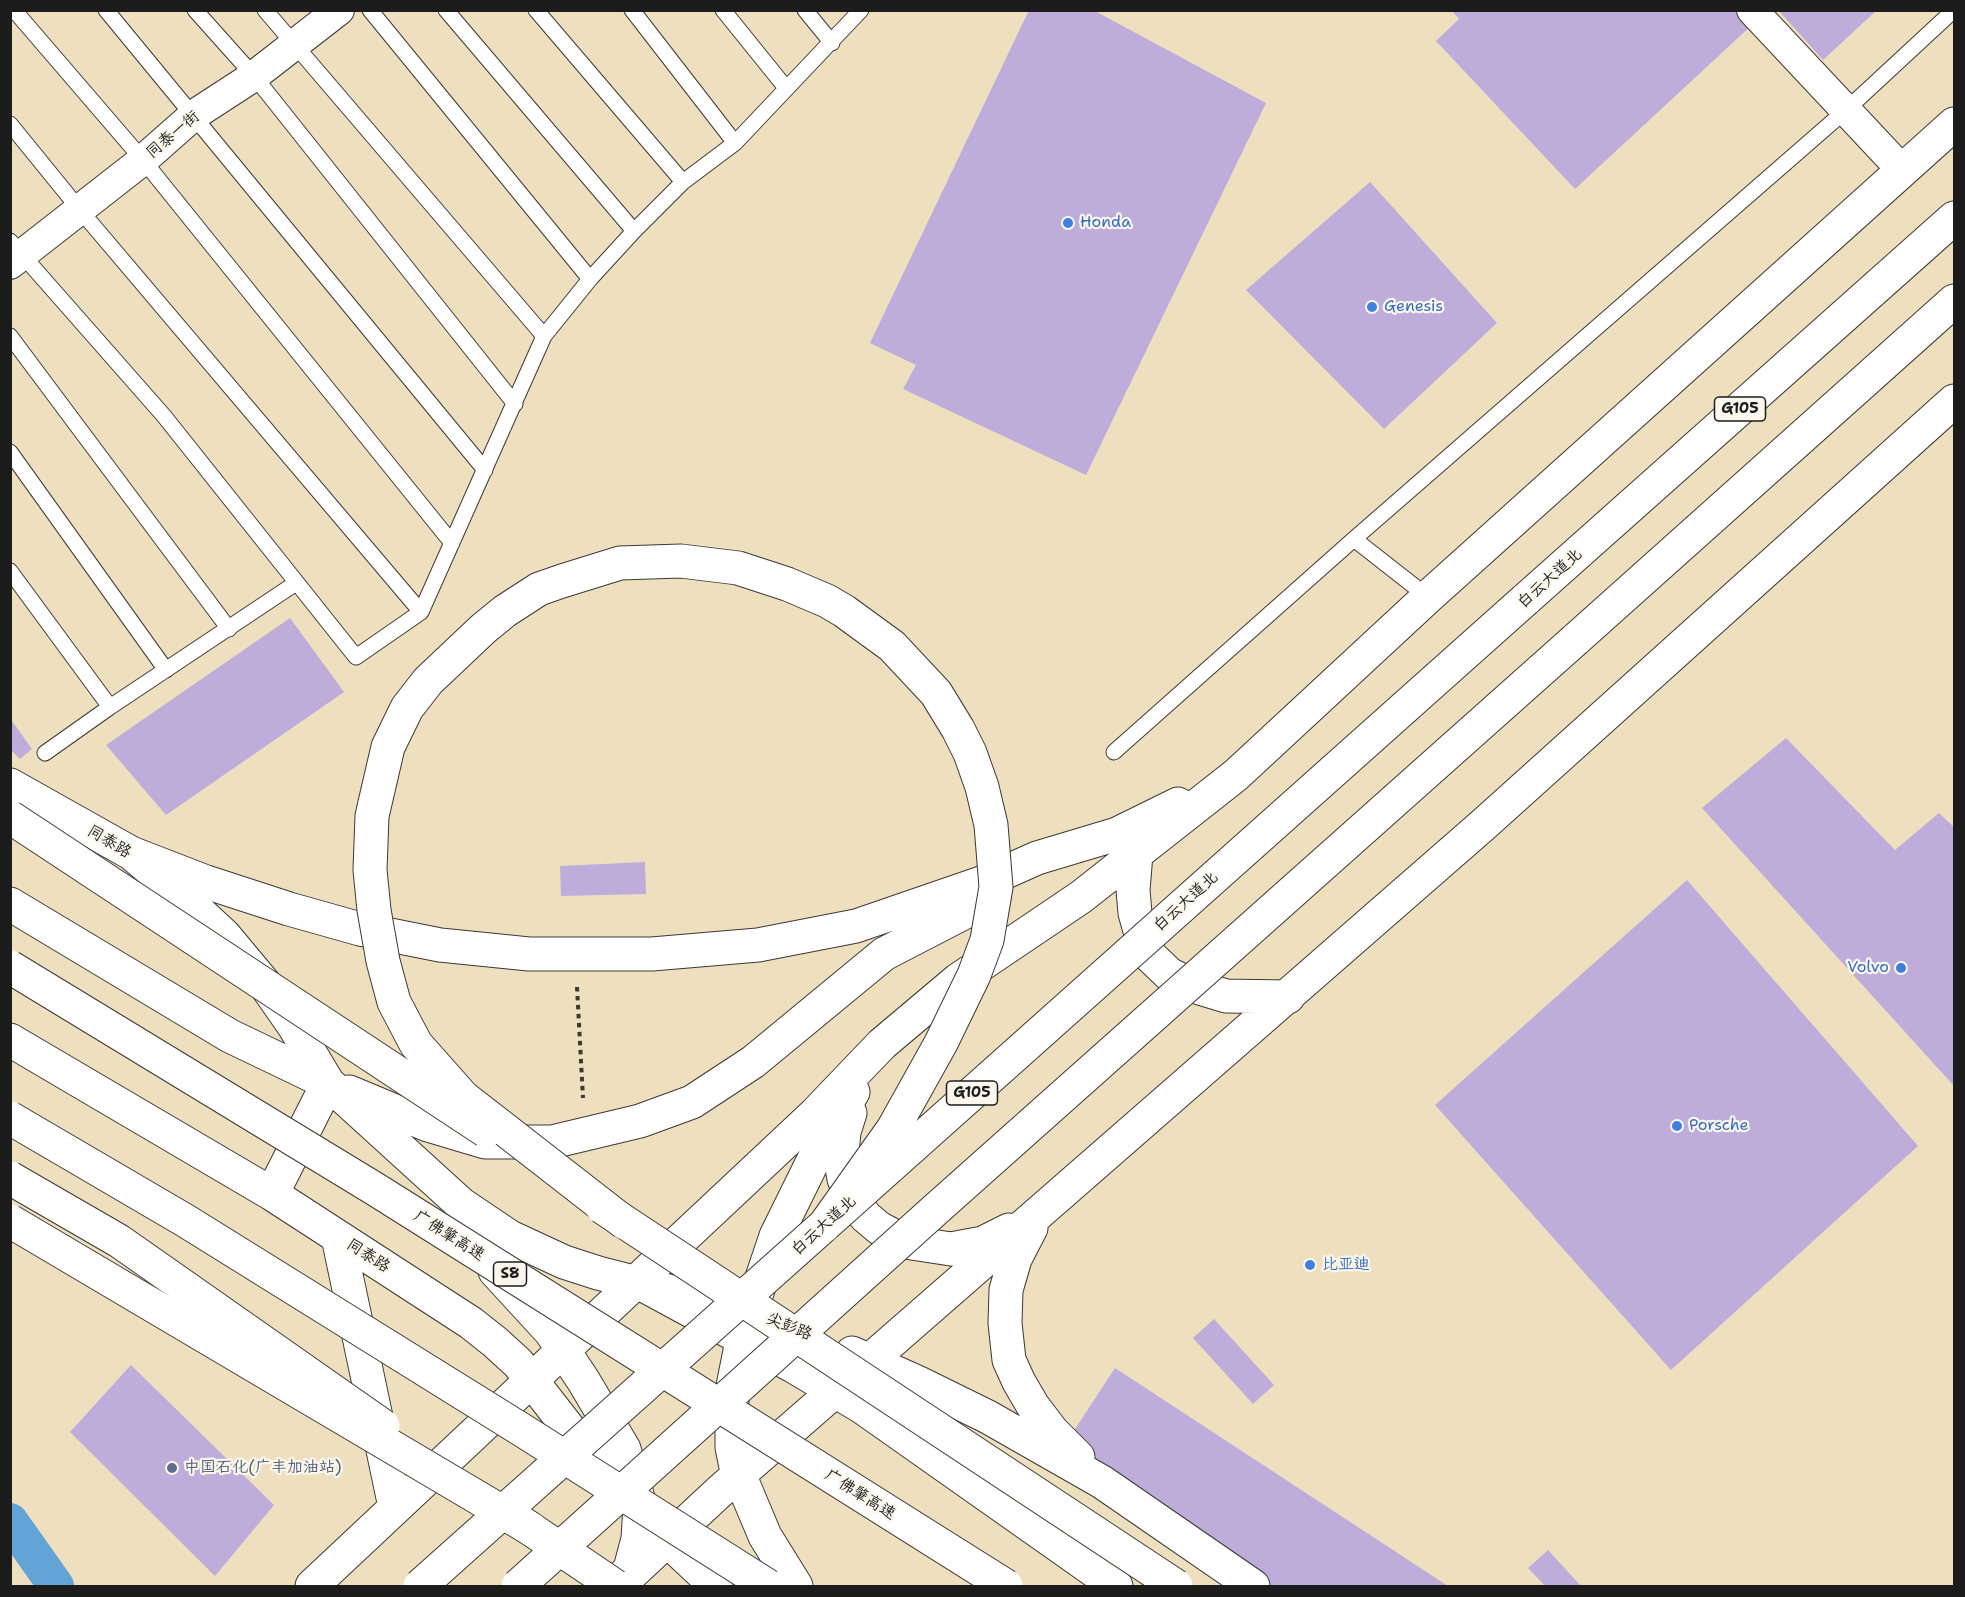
<!DOCTYPE html>
<meta charset="utf-8">
<style>
body{margin:0}
#map{position:relative;width:1965px;height:1597px;overflow:hidden;background:#eee0bf;font-family:"Shantell Sans",sans-serif}
canvas{display:block}
.frame{position:absolute;inset:0;border:12px solid #1c1c1c;pointer-events:none}
</style>
<div id="map">
<canvas width="1965" height="1597"></canvas>
<div class="frame"></div>
</div>
<script>
const c = document.querySelector('canvas').getContext('2d');
c.lineJoin = 'round';
function toPath(rows) {
  const path = new Path2D();
  for (const r of rows) {
    path.moveTo(r[0], r[1]);
    for (let i = 2; i < r.length; i += 2) path.lineTo(r[i], r[i + 1]);
  }
  return path;
}
function trace(path, color, width, dash) {
  c.strokeStyle = color;
  c.lineWidth = width;
  c.lineCap = dash ? 'butt' : 'round';
  c.setLineDash(dash || []);
  c.stroke(path);
}
function fill(path, color) {
  c.fillStyle = color;
  c.fill(path, 'evenodd');
}
function write(font, color, halo, rows, align = 'center') {
  c.font = font + ' "Shantell Sans","LXGW WenKai TC",sans-serif';
  c.lineWidth = 4.5;
  c.setLineDash([]);
  c.textBaseline = 'middle';
  c.strokeStyle = halo;
  c.fillStyle = color;
  for (const [text, x, y, turn = 0] of rows) {
    c.save();
    c.translate(x, y);
    c.rotate((+turn || 0) * Math.PI / 180);
    c.textAlign = isNaN(turn) ? turn : align;
    if (halo) c.strokeText(text, 0, 0);
    c.fillText(text, 0, 0);
    c.restore();
  }
}
trace(toPath([
 [10,1521,56,1586]
]), '#62a4d6', 36);
fill(toPath([
 [1029,10,1093,10,1266,103,1086,475,903,389,916,365,870,343],
 [1451,10,1740,10,1753,24,1575,189,1436,41,1459,19],
 [1778,10,1877,10,1823,60],
 [1370,182,1497,323,1384,429,1246,290],
 [290,618,344,692,166,815,106,745],
 [10,718,32,749,20,759,10,749],
 [1786,738,1895,850,1939,813,1954,827,1954,1086,1702,808],
 [645,862,646,894,561,896,560,866],
 [1687,880,1918,1146,1671,1370,1435,1105],
 [1214,1319,1274,1385,1253,1404,1193,1338],
 [131,1365,274,1505,215,1576,70,1432],
 [1115,1368,1448,1586,1264,1586,1060,1452],
 [1548,1550,1581,1586,1545,1586,1528,1568]
]), '#beaddb');
const lane = toPath([
 [14,10,143,160,452,543],
 [106,10,485,470],
 [195,10,254,76,515,404],
 [265,10,544,336],
 [370,10,590,279],
 [446,10,634,231],
 [536,10,683,182],
 [632,10,735,143],
 [723,10,786,88],
 [805,10,832,43],
 [10,124,80,210,421,612],
 [10,241,164,416,356,657,421,612,544,336,590,279,634,231,683,182,735,143,861,10],
 [10,336,229,629],
 [10,452,166,670],
 [1354,539,1428,597],
 [10,571,110,707],
 [1114,752,1354,539,1845,111,1954,10],
 [45,753,110,707,296,583]
]);
const street = toPath([
 [1752,10,1902,170],
 [10,264,143,160,194,115,254,76,339,10]
]);
const secondary = toPath([
 [10,785,131,853,184,898,224,935,264,983,294,1026,328,1083,337,1094],
 [131,853,206,882,289,909,360,929,440,945,529,954,652,954,758,945,856,926,981,883,1037,858,1117,834,1178,804],
 [1136,854,1133,890,1135,913,1146,952,1169,974,1193,986,1226,996,1288,997],
 [10,1040,272,1194,471,1323,495,1342,518,1363,598,1466],
 [328,1083,461,1204,510,1237,564,1262,598,1273,758,1314],
 [349,1092,428,1125,485,1142,552,1142,640,1121,692,1102,753,1062,884,954,994,897],
 [850,1113,844,1132,841,1162,844,1179,853,1201,866,1217,879,1228,905,1242,951,1249,983,1243,1009,1230],
 [272,1194,328,1083],
 [1031,1228,1015,1259,1006,1290,1005,1323,1009,1360,1019,1382,1033,1406,1052,1431,1078,1457],
 [338,1237,395,1507],
 [495,1271,551,1332,583,1380,624,1449,640,1505,638,1539,630,1569,622,1578],
 [852,1353,919,1383,988,1417,1102,1482,1253,1586],
 [651,1525,716,1586],
 [312,1586,815,1114,882,1044,958,980,1081,897,1236,775,1428,597,1954,124],
 [618,1586,719,1492,1483,825,1954,401],
 [796,1586,765,1536,736,1467,732,1447,732,1391,744,1331,776,1236,813,1161,853,1092]
]);
const highway = toPath([
 [1525,600,1954,218],
 [1575,640,1954,301],
 [10,904,230,1036,328,1083],
 [638,1282,793,1366,862,1407,1116,1586]
]);
trace(lane, '#3c3934', 17);
trace(street, '#3c3934', 32);
trace(secondary, '#3c3934', 35);
trace(highway, '#3c3934', 35);
trace(toPath([
 [577,987,583,1098]
]), '#3c3934', 4, [4.5, 4.5]);
trace(lane, '#fff', 15);
trace(street, '#fff', 30);
trace(secondary, '#fff', 33);
trace(highway, '#fff', 33);
const secondaryBridge = toPath([
 [10,817,486,1131],
 [10,1178,119,1241,383,1426],
 [602,1207,1176,1586],
 [507,1513,615,1586]
]);
const highwayBridge = toPath([
 [10,967,375,1189,1006,1586],
 [10,1118,186,1221,522,1430,768,1586],
 [10,1221,531,1529],
 [625,1223,463,1097,416,1044,394,1002,383,961,374,910,370,870,372,816,388,747,407,708,428,681,483,629,505,611,539,589,562,581,620,563,681,561,738,568,787,584,827,601,844,611,892,646,936,693,958,729,970,753,982,787,991,825,996,887,987,940,974,975,941,1043,893,1129,824,1226],
 [420,1586,1525,600],
 [518,1586,935,1210,1575,640]
]);
trace(secondaryBridge, '#3c3934', 35, []);
trace(highwayBridge, '#3c3934', 35, []);
trace(secondaryBridge, '#fff', 33);
trace(highwayBridge, '#fff', 33);
for (const [x, y, r, color] of [
 [1068,223,6,"#3f7fe0"],
 [1372,307,6,"#3f7fe0"],
 [1901,968,6,"#3f7fe0"],
 [1677,1126,6,"#3f7fe0"],
 [1310,1265,6,"#3f7fe0"],
 [172,1468,6,"#5c6f8a"]
]) {
  const dot = new Path2D();
  dot.arc(x, y, r, 0, 2 * Math.PI);
  c.fillStyle = color;
  c.fill(dot);
  trace(dot, '#fbf7ec', 2);
}
for (const [x, y, w] of [
 [1740,409,51],
 [972,1093,51],
 [510,1274,33]
]) {
  const box = new Path2D();
  box.roundRect(x - w / 2, y - 12, w, 24, 4.5);
  c.fillStyle = '#fbf7ec';
  c.fill(box);
  trace(box, '#1c1c1c', 1.5);
}
write('bold 15px', '#1c1c1c', null, [
 ["G105",1740,409],
 ["G105",972,1093],
 ["S8",510,1274]
]);
write('16px', '#1c1c1c', '#fbf7ec', [
 ["同泰一街",173,135,-40],
 ["白云大道北",1550,579,-42],
 ["同泰路",109,842,31],
 ["白云大道北",1186,902,-42],
 ["白云大道北",824,1226,-42],
 ["广佛肇高速",449,1236,32],
 ["同泰路",368,1256,33],
 ["尖彭路",789,1327,22],
 ["广佛肇高速",860,1495,32]
]);
write('16px', '#366cbe', '#fbf7ec', [
 ["Honda",1080,223],
 ["Genesis",1384,307],
 ["Volvo",1889,968,"right"],
 ["Porsche",1689,1126],
 ["比亚迪",1322,1265]
], 'left');
write('16px', '#4e5e75', '#fbf7ec', [
 ["中国石化(广丰加油站)",184,1468]
], 'left');
</script>
